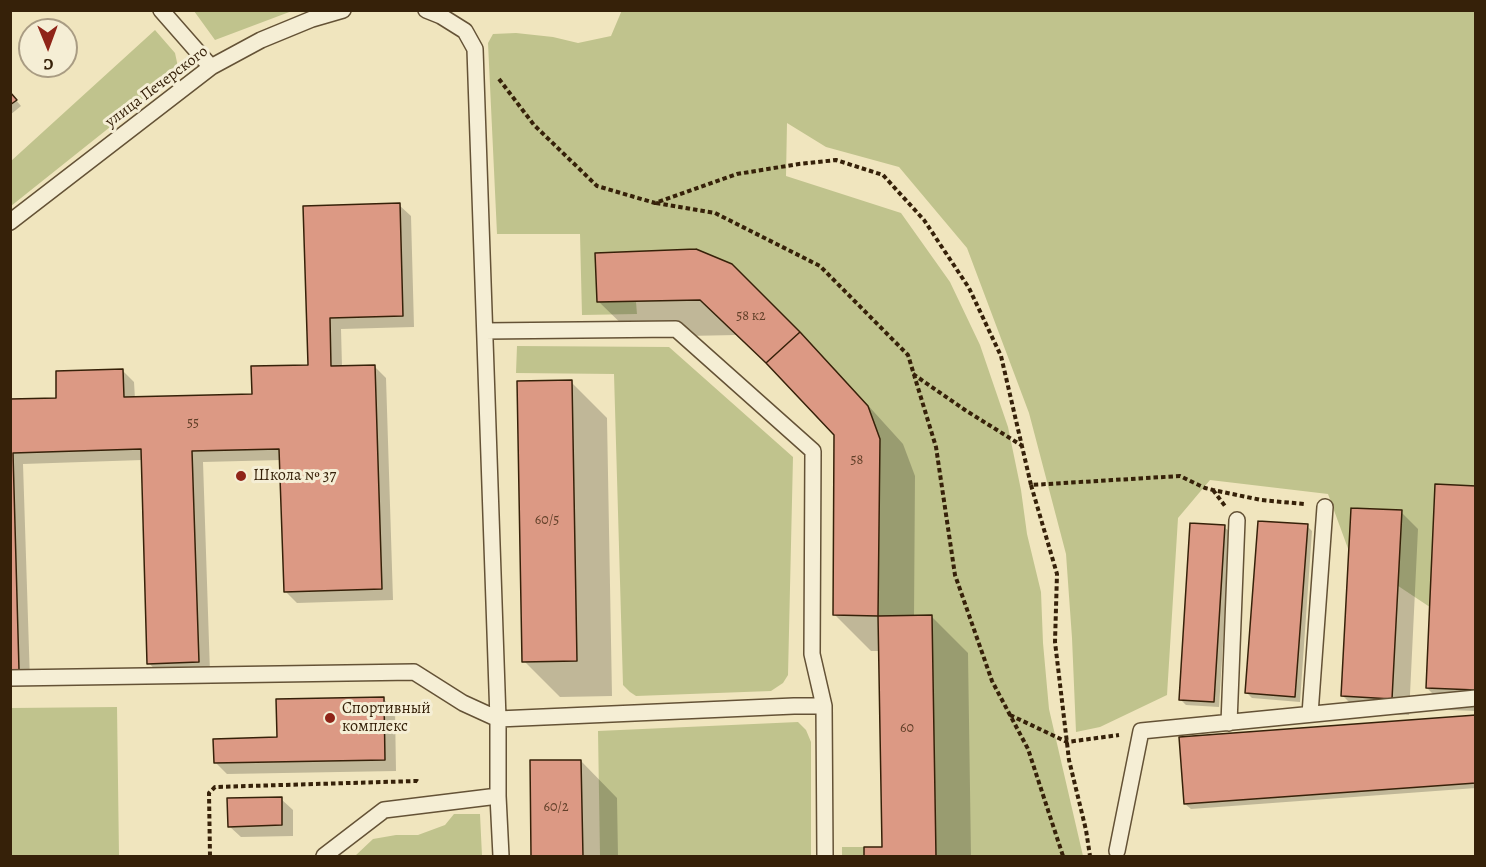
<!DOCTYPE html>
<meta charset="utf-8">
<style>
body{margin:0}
#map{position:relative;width:1486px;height:867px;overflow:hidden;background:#f0e5be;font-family:Alegreya,serif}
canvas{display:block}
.frame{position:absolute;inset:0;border:12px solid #362109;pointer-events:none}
.north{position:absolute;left:18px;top:18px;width:60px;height:60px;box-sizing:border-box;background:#f5eed5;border:2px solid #a99c83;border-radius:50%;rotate:179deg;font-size:16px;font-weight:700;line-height:24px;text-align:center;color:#362109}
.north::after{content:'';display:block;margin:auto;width:21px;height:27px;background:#8f2418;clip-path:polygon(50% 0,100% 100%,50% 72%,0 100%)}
</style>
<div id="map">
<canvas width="1486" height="867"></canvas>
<div class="frame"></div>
<div class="north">С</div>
</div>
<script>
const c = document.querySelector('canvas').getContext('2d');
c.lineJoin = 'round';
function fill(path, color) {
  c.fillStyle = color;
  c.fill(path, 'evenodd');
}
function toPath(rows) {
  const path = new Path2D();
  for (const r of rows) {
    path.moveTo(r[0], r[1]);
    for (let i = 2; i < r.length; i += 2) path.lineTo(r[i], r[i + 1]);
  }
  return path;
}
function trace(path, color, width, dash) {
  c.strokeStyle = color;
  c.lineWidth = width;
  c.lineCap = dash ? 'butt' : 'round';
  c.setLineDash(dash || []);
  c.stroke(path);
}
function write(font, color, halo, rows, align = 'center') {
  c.font = font + ' Alegreya,serif';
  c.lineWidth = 6;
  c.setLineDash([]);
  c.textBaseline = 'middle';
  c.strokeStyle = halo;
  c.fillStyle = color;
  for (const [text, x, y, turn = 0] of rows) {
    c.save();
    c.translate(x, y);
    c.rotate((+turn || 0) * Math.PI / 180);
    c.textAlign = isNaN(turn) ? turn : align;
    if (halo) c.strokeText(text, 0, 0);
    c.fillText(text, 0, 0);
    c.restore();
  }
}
fill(toPath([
 [622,10,1475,11,1475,637,1350,554,1328,494,1210,480,1178,518,1167,695,1100,727,1076,732,1072,638,1066,554,1029,413,967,248,899,167,826,147,787,123,786,176,901,213,950,282,980,345,1008,427,1021,490,1027,534,1041,592,1043,643,1049,709,1083,856,936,856,932,615,878,616,880,439,868,406,800,332,732,264,696,249,595,253,597,302,636,302,637,314,582,315,580,234,497,234,488,43,493,34,516,33,553,37,578,43,611,36],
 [194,11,292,11,215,40],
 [155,30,175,53,178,67,169,80,11,206,11,161],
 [517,346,669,347,793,457,788,675,783,683,771,691,636,696,630,692,623,685,614,374,516,373],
 [117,707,119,856,11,856,11,708],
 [798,722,806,730,811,742,811,856,600,856,598,731],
 [454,814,480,814,482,856,355,856,373,839,396,835,418,835,445,825],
 [842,847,864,847,864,856,842,856]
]), '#c0c38d');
fill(toPath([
 [10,93,21,106,10,115],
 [399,205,411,216,414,327,341,329,342,367,374,366,386,378,393,600,297,603,285,591,281,460,203,462,210,673,160,675,149,663,142,460,23,464,30,681,10,681,10,401,58,400,123,371,134,382,135,399,254,395,309,366,304,208],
 [731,266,836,370,903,444,915,476,914,617,931,616,968,653,971,856,866,856,866,848,884,848,880,651,871,651,835,615,835,434,781,377,737,335,635,337,598,301],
 [571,382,607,418,612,696,560,697,524,661],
 [1476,487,1476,711,1449,710,1427,688],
 [1401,512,1418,529,1409,715,1360,713,1343,696],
 [1307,526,1312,531,1300,702,1252,698,1247,693],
 [1224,527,1230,532,1219,707,1186,705,1181,700],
 [383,699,395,710,396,771,227,774,215,762],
 [1476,716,1476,788,1191,809,1185,804],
 [581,761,617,798,618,856,533,856,532,762],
 [281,799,293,810,293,836,241,837,229,826]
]), '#0003');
const building = toPath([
 [10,92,17,100,10,105,10,92],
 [400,203,403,316,330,318,331,366,375,365,382,589,284,592,279,449,192,451,199,662,147,664,141,449,13,453,19,670,10,670,10,399,56,398,56,371,123,369,124,397,252,394,251,366,308,365,303,206,400,203],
 [696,249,732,264,800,332,766,363,700,300,597,302,595,253,696,249],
 [800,332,868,406,880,439,878,616,833,615,834,435,766,363,800,332],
 [572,380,577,661,522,662,517,381,572,380],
 [1435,484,1476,486,1476,690,1426,688,1435,484],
 [1351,508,1402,510,1392,699,1341,696,1351,508],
 [1258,521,1308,524,1295,697,1245,693,1258,521],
 [1190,523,1225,525,1214,702,1179,700,1190,523],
 [932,615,936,856,864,856,864,847,882,847,878,616,932,615],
 [384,697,385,760,214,763,213,739,277,737,276,699,384,697],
 [1476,715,1476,783,1184,804,1179,737,1476,715],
 [530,760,581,760,583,856,531,856,530,760],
 [282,797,282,825,228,827,227,798,282,797]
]);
fill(building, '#dc9984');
trace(building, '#362109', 1.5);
const service = toPath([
 [161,10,211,67],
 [426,10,441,16,465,31,475,49,498,719,794,706,824,706,825,856],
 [10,222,211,67,261,40,312,19,343,10],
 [485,331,676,329,813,451,812,654,824,706],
 [10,678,414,672,463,703,498,719,498,796,384,810,324,856],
 [1310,714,1325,507],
 [1229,723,1237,520],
 [498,796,501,856],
 [1117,851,1141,731,1476,698]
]);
trace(service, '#645236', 18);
trace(toPath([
 [499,79,534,125,597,186,655,203,737,174,799,164,836,160,883,175,924,220,969,288,1001,356,1031,485,1180,476,1205,488,1213,490,1261,500,1304,504],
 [656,203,715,213,820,266,908,355,936,447,955,575,992,681,1028,749,1063,856],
 [913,374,965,410,1021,445],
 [1031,485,1057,574,1055,642,1069,760,1086,830,1090,856],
 [1213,490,1225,506],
 [1010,715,1067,742,1119,735],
 [210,856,209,793,215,787,417,781,420,783]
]), '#362109', 4, [4.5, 3]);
trace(service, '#f5eed5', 15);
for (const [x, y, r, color] of [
 [241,476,6,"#8f2418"],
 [330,718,6,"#8f2418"]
]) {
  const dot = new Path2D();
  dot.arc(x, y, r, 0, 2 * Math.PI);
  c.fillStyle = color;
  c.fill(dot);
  trace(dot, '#f5eed5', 2);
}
write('14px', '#603f28', null, [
 ["58 к2",751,317],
 ["55",193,424],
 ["58",857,461],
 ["60/5",547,521],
 ["60",907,729],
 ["60/2",556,808]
]);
write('16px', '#362109', '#f5eed5', [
 ["улица Печерского",157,87,-37]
]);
write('16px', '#362109', '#f5eed5', [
 ["Школа № 37",253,476],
 ["Спортивный",342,709],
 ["комплекс",342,727]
], 'left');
</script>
